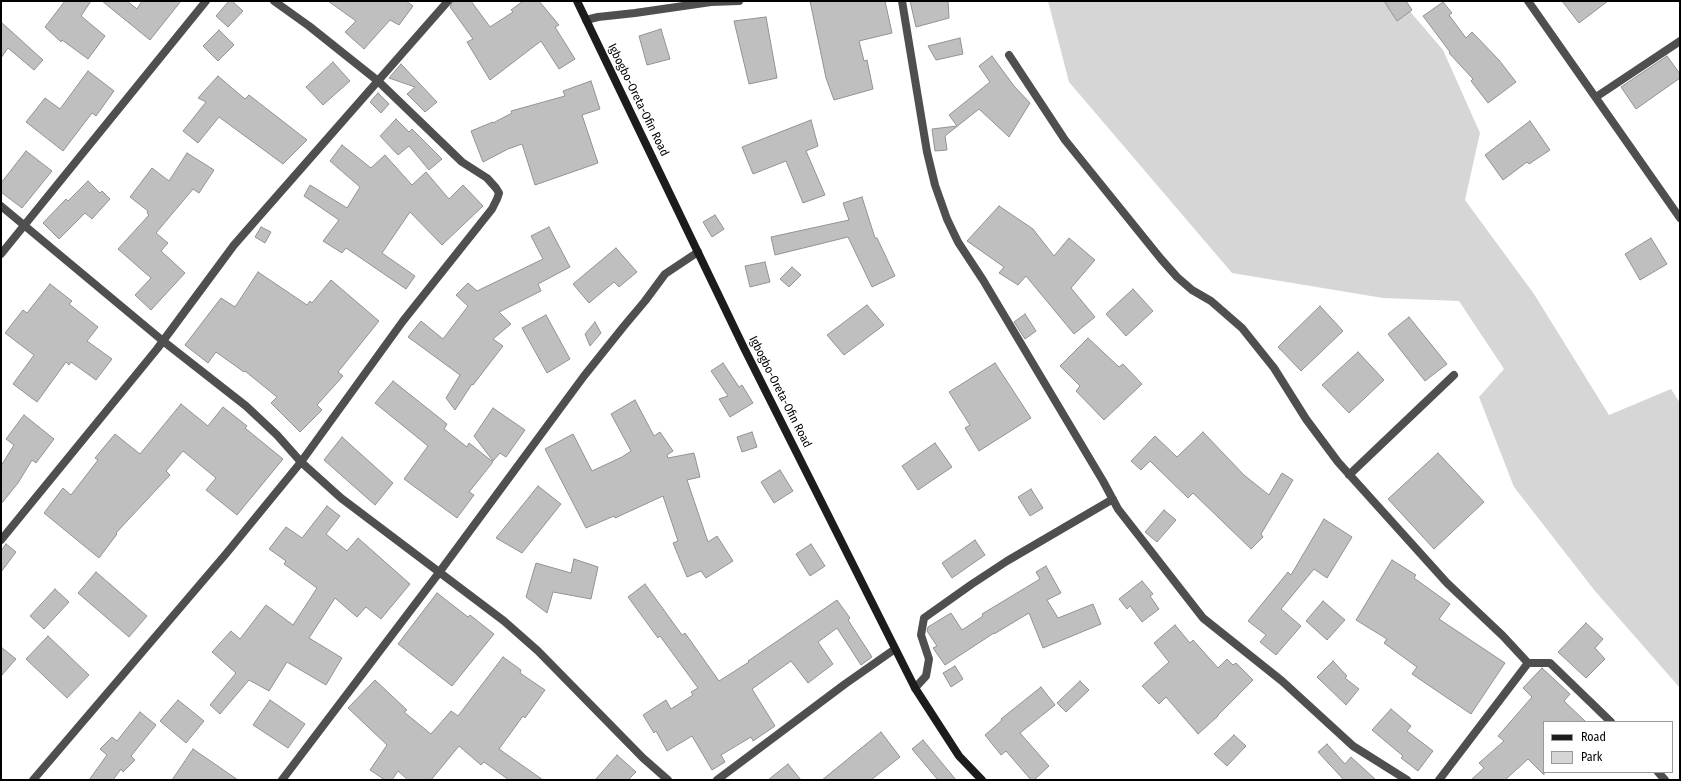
<!DOCTYPE html>
<style>
body{margin:0}
#map{position:relative;width:1681px;height:781px;overflow:hidden;background:#fff;font-family:"Fira Sans Condensed",sans-serif}
canvas{display:block}
.frame{position:absolute;inset:0;border:2px solid #000;pointer-events:none}
.legend{position:absolute;left:1543px;top:721px;width:130px;height:52px;box-sizing:border-box;background:#fff;border:1px solid #999;margin:0;padding:5px 7px;list-style:none;font-size:12px;color:#000}
.legend li{display:flex;align-items:center;gap:8px;height:20px}
.legend b{width:20px;border:1px solid #999}
</style>
<div id="map">
<canvas width="1681" height="781"></canvas>
<div class="frame"></div>
<ul class="legend">
<li><b style="height:5px;background:#1c1c1c"></b>Road</li>
<li><b style="height:11px;background:#d6d6d6"></b>Park</li>
</ul>
</div>
<script>
const c = document.querySelector('canvas').getContext('2d');
c.lineJoin = 'round';
function fill(path, color) {
  c.fillStyle = color;
  c.fill(path, 'evenodd');
}
function toPath(rows) {
  const path = new Path2D();
  for (const r of rows) {
    path.moveTo(r[0], r[1]);
    for (let i = 2; i < r.length; i += 2) path.lineTo(r[i], r[i + 1]);
  }
  return path;
}
function trace(path, color, width, dash) {
  c.strokeStyle = color;
  c.lineWidth = width;
  c.lineCap = dash ? 'butt' : 'round';
  c.setLineDash(dash || []);
  c.stroke(path);
}
function write(font, color, halo, rows, align = 'center') {
  c.font = font + ' "Fira Sans Condensed",sans-serif';
  c.lineWidth = 3;
  c.setLineDash([]);
  c.textBaseline = 'middle';
  c.strokeStyle = halo;
  c.fillStyle = color;
  for (const [text, x, y, turn = 0] of rows) {
    c.save();
    c.translate(x, y);
    c.rotate((+turn || 0) * Math.PI / 180);
    c.textAlign = isNaN(turn) ? turn : align;
    if (halo) c.strokeText(text, 0, 0);
    c.fillText(text, 0, 0);
    c.restore();
  }
}
fill(toPath([
 [1048,1,1401,1,1443,50,1480,133,1465,200,1534,294,1609,415,1671,389,1680,403,1680,688,1595,591,1514,487,1479,397,1504,369,1459,301,1383,298,1232,273,1069,82]
]), '#d6d6d6');
const building = toPath([
 [65,1,91,1,81,16,105,36,88,59,62,40,61,42,45,27,65,1],
 [102,1,127,1,137,9,142,1,181,1,150,40,102,1],
 [229,1,232,1,243,11,228,27,216,16,229,1],
 [328,1,406,1,413,6,399,25,390,20,364,49,345,32,356,21,328,1],
 [453,1,471,1,490,27,513,12,511,10,523,1,539,1,559,25,555,27,575,59,559,69,541,41,490,80,467,42,473,39,450,7,453,1],
 [810,1,885,1,892,33,859,41,864,61,867,60,873,89,834,100,826,78,810,1],
 [910,1,948,1,949,18,916,27,910,1],
 [1384,1,1406,1,1412,10,1397,21,1384,1],
 [1562,1,1608,1,1579,23,1562,1],
 [1443,2,1452,13,1449,15,1466,38,1472,32,1499,60,1516,82,1488,103,1471,81,1473,79,1449,53,1450,52,1423,16,1443,2],
 [766,17,777,78,749,84,734,21,766,17],
 [1,22,43,60,34,70,8,48,1,58,1,22],
 [661,29,670,59,647,65,639,36,661,29],
 [219,30,234,45,218,61,203,46,219,30],
 [960,38,963,54,936,60,928,46,960,38],
 [992,56,1014,86,1030,103,1009,137,979,109,945,136,947,150,935,151,932,129,957,126,949,115,990,82,979,66,992,56],
 [1667,56,1680,74,1680,78,1636,109,1621,87,1667,56],
 [333,62,350,81,323,105,306,87,333,62],
 [401,64,437,102,425,112,407,94,415,87,389,78,401,64],
 [88,71,114,91,96,116,92,113,63,151,26,122,45,98,60,109,88,71],
 [218,76,245,99,249,95,307,140,283,164,219,117,198,143,183,131,206,102,198,98,218,76],
 [591,81,600,109,582,115,598,163,535,185,522,144,508,149,483,162,471,131,493,122,493,123,512,113,511,111,565,96,563,91,591,81],
 [378,93,389,104,381,113,370,102,378,93],
 [396,119,409,132,412,129,442,159,429,170,409,146,398,155,380,136,396,119],
 [811,120,818,146,806,151,825,195,803,203,786,161,753,174,742,147,811,120],
 [1530,121,1550,150,1529,164,1527,162,1503,180,1485,155,1530,121],
 [342,145,371,168,385,155,412,185,426,172,449,199,463,185,483,206,442,245,410,212,382,253,415,276,406,289,346,248,342,253,323,241,339,220,304,196,310,185,347,208,360,187,330,161,342,145],
 [26,151,52,171,22,208,1,192,1,183,26,151],
 [187,153,214,170,199,193,193,189,156,233,168,243,161,251,185,273,151,310,135,295,151,278,118,249,149,215,147,213,148,211,130,197,152,168,169,181,187,153],
 [88,181,100,193,102,191,110,199,92,219,85,213,59,239,43,223,66,199,68,201,88,181],
 [862,197,875,238,877,238,895,276,872,287,848,237,775,255,771,237,849,220,843,203,862,197],
 [999,206,1033,229,1054,256,1069,238,1095,260,1071,288,1095,317,1074,334,1026,276,1018,285,999,273,1004,267,967,241,999,206],
 [715,215,724,229,712,237,703,222,715,215],
 [261,227,271,232,265,243,255,237,261,227],
 [549,227,570,267,538,284,541,291,499,312,511,324,493,339,503,346,473,385,472,384,455,410,446,398,460,375,408,337,421,321,443,339,468,306,456,295,468,283,477,291,543,259,531,236,549,227],
 [1651,238,1667,264,1640,280,1625,254,1651,238],
 [616,248,637,272,619,287,614,282,589,303,573,284,616,248],
 [765,262,770,282,750,287,745,266,765,262],
 [792,267,801,275,789,287,780,279,792,267],
 [258,272,307,305,310,301,312,303,331,280,379,321,338,372,343,376,317,405,322,410,300,432,271,403,277,397,245,371,244,372,216,352,208,363,185,345,221,298,235,307,258,272],
 [50,284,72,301,69,304,98,327,87,341,112,359,96,380,71,362,69,365,66,362,37,402,13,384,34,355,5,333,23,310,27,313,50,284],
 [1133,289,1153,311,1126,336,1106,314,1133,289],
 [867,305,884,325,844,355,827,335,867,305],
 [1320,306,1343,331,1301,371,1278,347,1320,306],
 [1025,314,1036,331,1025,339,1014,322,1025,314],
 [546,315,570,359,547,373,522,328,546,315],
 [1409,317,1447,364,1425,381,1388,334,1409,317],
 [595,322,601,333,590,346,585,334,595,322],
 [1088,338,1119,367,1123,364,1142,384,1104,420,1076,391,1080,386,1060,366,1088,338],
 [1358,352,1384,380,1349,413,1322,385,1358,352],
 [723,363,739,387,742,385,753,403,730,417,719,399,728,396,711,371,723,363],
 [995,363,1031,418,979,451,965,428,970,425,949,392,995,363],
 [393,381,447,424,444,429,467,447,469,443,493,462,469,492,474,495,457,518,404,479,428,446,375,403,393,381],
 [635,400,654,436,660,432,673,451,667,455,668,458,694,453,700,477,687,480,708,542,717,536,733,561,706,578,701,571,687,577,673,543,678,541,663,496,615,518,614,516,586,528,545,449,573,434,592,471,622,457,631,451,611,414,635,400],
 [181,404,208,426,223,407,247,426,245,428,283,459,237,515,206,490,216,478,183,451,166,471,170,475,116,533,117,534,99,558,44,513,63,488,71,495,98,460,95,458,115,434,140,454,181,404],
 [493,408,525,430,506,457,500,453,493,461,474,436,493,408],
 [24,415,54,439,36,463,32,460,18,483,1,504,1,466,14,445,6,439,24,415],
 [752,432,757,447,742,452,737,437,752,432],
 [1203,432,1244,475,1269,495,1282,473,1293,480,1261,534,1263,537,1251,549,1193,493,1188,498,1150,461,1141,470,1131,461,1155,436,1177,457,1203,432],
 [342,437,393,483,375,505,324,460,342,437],
 [935,443,952,467,918,490,902,466,935,443],
 [1438,453,1484,502,1434,549,1388,499,1438,453],
 [780,470,793,491,774,503,761,482,780,470],
 [538,486,561,504,522,553,496,538,538,486],
 [1031,489,1043,508,1030,516,1018,497,1031,489],
 [327,506,340,516,326,534,347,551,358,538,410,584,381,619,366,607,357,617,335,598,309,638,342,658,326,685,287,662,269,691,249,680,220,714,210,705,236,673,212,652,231,631,240,639,266,605,293,625,317,588,284,564,286,561,269,549,286,527,302,538,327,506],
 [1164,510,1176,520,1157,542,1145,532,1164,510],
 [1324,519,1352,537,1327,578,1314,569,1281,609,1301,626,1276,655,1260,642,1266,635,1248,621,1288,572,1291,575,1324,519],
 [975,540,985,555,952,578,942,563,975,540],
 [6,544,16,552,1,572,1,551,6,544],
 [811,544,825,566,810,576,796,554,811,544],
 [574,559,598,567,591,599,553,592,547,613,526,597,536,563,571,573,574,559],
 [1392,560,1416,575,1414,578,1450,604,1439,619,1505,663,1471,714,1412,674,1417,667,1384,643,1387,639,1356,620,1392,560],
 [1046,566,1061,593,1047,600,1058,618,1093,604,1101,624,1043,648,1029,613,994,634,994,633,945,665,933,648,937,646,927,631,928,627,951,613,962,630,983,616,982,614,1040,579,1036,572,1046,566],
 [96,572,147,616,129,637,78,593,96,572],
 [1142,581,1153,594,1150,596,1159,609,1142,622,1130,606,1127,609,1119,599,1142,581],
 [645,584,682,635,685,633,719,681,749,662,748,661,837,600,850,618,848,620,872,657,861,665,837,628,818,642,833,664,808,683,791,661,752,689,775,726,753,741,751,737,721,755,725,762,712,770,692,736,667,751,656,731,654,733,643,715,666,700,671,709,693,695,691,692,698,688,660,636,658,638,628,597,645,584],
 [55,589,69,602,44,629,30,616,55,589],
 [437,593,468,617,470,615,494,634,452,686,398,644,437,593],
 [1323,601,1345,620,1327,640,1306,621,1323,601],
 [1586,623,1603,639,1595,648,1605,659,1586,678,1558,652,1586,623],
 [1175,625,1190,643,1193,640,1218,668,1227,659,1233,665,1236,663,1253,680,1218,715,1218,716,1198,734,1166,697,1159,704,1142,686,1169,662,1154,643,1175,625],
 [48,636,89,675,67,698,26,659,48,636],
 [1,647,16,659,1,676,1,647],
 [503,657,521,670,520,673,545,690,525,718,523,716,499,749,543,780,509,780,484,762,481,765,459,746,431,780,408,780,398,771,392,780,385,780,370,770,387,745,348,708,375,680,407,710,404,712,431,734,451,711,458,716,503,657],
 [1333,661,1347,676,1345,678,1359,689,1346,705,1317,677,1333,661],
 [955,666,963,679,951,687,943,673,955,666],
 [1542,668,1570,694,1564,701,1586,722,1544,722,1544,775,1528,759,1505,780,1471,780,1484,768,1479,763,1504,741,1498,736,1532,697,1523,688,1542,668],
 [1080,681,1089,690,1066,712,1057,703,1080,681],
 [1041,687,1055,705,1020,733,1049,766,1034,780,1031,780,1006,751,1001,755,985,735,1002,720,1001,719,1041,687],
 [178,700,204,721,186,743,160,721,178,700],
 [270,700,305,724,288,748,253,725,270,700],
 [1391,709,1411,726,1407,731,1433,751,1418,771,1401,758,1403,756,1372,730,1391,709],
 [140,712,156,725,131,756,135,760,123,772,121,769,113,780,89,780,107,755,100,749,112,737,117,741,140,712],
 [881,732,900,757,871,780,822,780,881,732],
 [1234,735,1246,746,1227,766,1214,754,1234,735],
 [923,740,956,780,938,780,912,749,923,740],
 [1327,744,1345,764,1351,757,1376,780,1344,780,1318,752,1327,744],
 [193,749,238,780,172,780,193,749],
 [617,755,636,772,628,780,595,780,617,755],
 [788,764,801,780,768,780,788,764]
]);
fill(building, '#bfbfbf');
trace(building, '#939393', 1);
trace(toPath([
 [902,1,927,152,935,185,947,219,958,242,983,280,1103,481,1118,509,1203,618,1282,681,1353,746,1407,780],
 [1528,1,1680,218],
 [586,20,598,17,635,13,711,2,739,1],
 [1009,55,1065,140,1161,259,1177,277,1192,290,1211,301,1242,328,1274,368,1306,419,1338,462,1447,583,1503,636,1528,663],
 [1596,97,1680,41],
 [1,206,163,341,246,406,277,435,301,462,341,498,504,621,538,651,643,758,668,780],
 [1,254,206,1],
 [1349,475,1454,375],
 [1,540,157,349,234,245,448,1],
 [915,688,926,676,929,659,921,635,924,618,972,584,1007,561,1113,499],
 [1658,772,1665,780],
 [33,780,225,555,301,462,403,321,492,209,497,199,499,193,496,188,487,178,462,162,378,81,309,26,274,1],
 [282,780,438,574,584,376,624,326,645,301,665,274,698,252],
 [717,780,845,684,895,649],
 [1439,780,1528,663,1550,663,1611,722]
]), '#4f4f4f', 8);
trace(toPath([
 [577,1,744,348,915,688,959,756,982,780]
]), '#1c1c1c', 8);
write('12px', '#000', '#fff', [
 ["Igbogbo-Oreta-Ofin Road",638,100,64],
 ["Igbogbo-Oreta-Ofin Road",780,392,63]
]);
</script>
